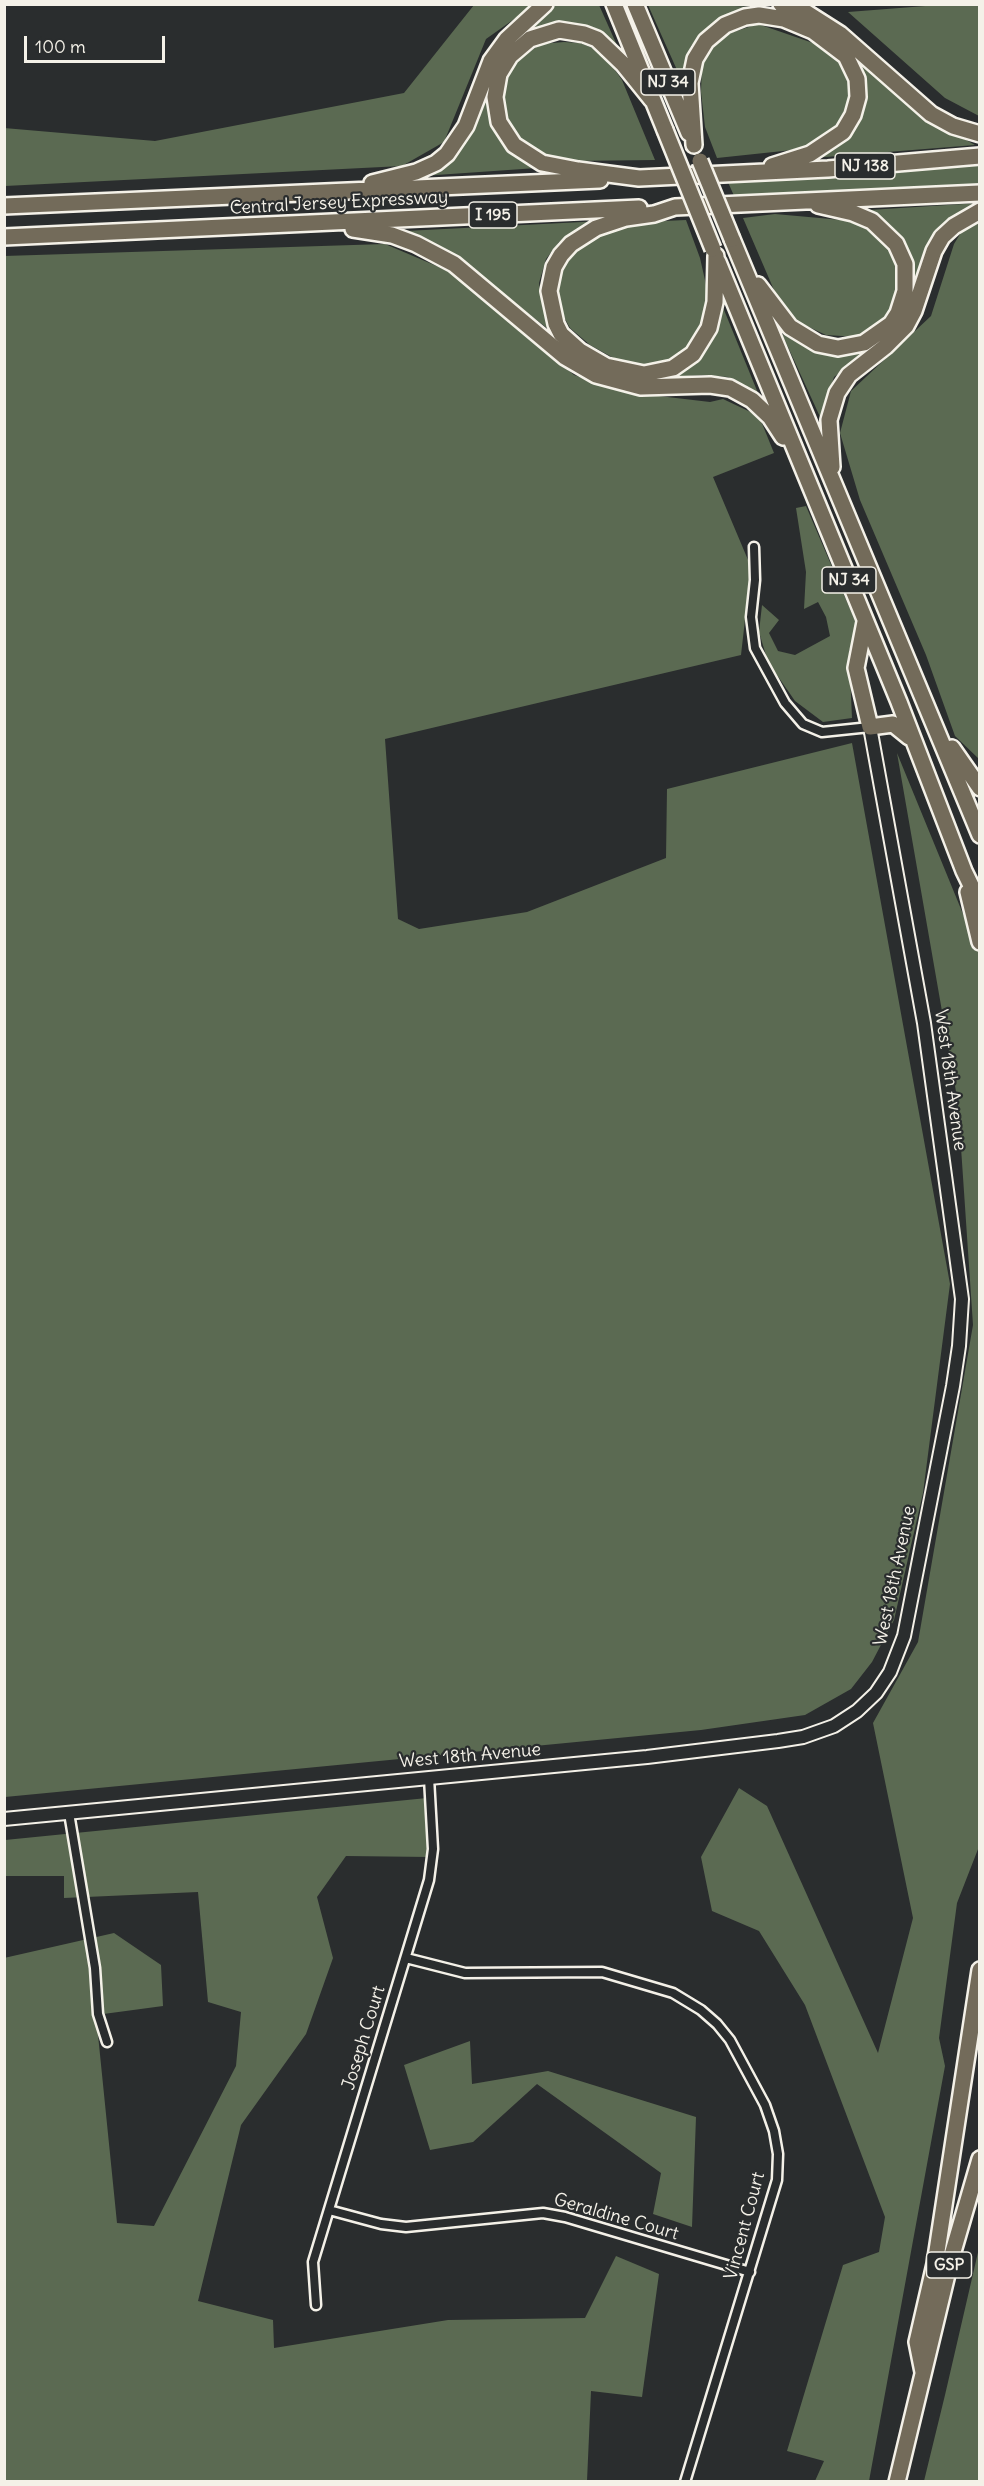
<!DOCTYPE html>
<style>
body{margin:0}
#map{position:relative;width:984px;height:2486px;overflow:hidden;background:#2a2d2e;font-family:Delius,sans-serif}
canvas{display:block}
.frame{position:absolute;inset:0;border:6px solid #f4f1e8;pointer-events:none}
.scale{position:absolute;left:24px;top:36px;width:141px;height:27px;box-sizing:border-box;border:3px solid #f4f1e8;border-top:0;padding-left:8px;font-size:18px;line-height:21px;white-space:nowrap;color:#f4f1e8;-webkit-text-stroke:4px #2a2d2e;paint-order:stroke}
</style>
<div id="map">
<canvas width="984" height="2486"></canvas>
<div class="frame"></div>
<div class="scale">100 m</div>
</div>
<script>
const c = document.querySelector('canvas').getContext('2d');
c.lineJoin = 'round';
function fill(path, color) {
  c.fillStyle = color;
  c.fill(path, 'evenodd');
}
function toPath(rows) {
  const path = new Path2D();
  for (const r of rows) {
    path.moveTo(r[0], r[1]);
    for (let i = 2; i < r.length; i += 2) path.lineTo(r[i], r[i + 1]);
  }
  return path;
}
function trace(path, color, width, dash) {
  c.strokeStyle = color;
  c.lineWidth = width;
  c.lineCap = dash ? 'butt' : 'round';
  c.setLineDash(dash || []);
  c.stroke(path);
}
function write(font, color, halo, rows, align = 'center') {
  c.font = font + ' Delius,sans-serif';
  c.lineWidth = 4.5;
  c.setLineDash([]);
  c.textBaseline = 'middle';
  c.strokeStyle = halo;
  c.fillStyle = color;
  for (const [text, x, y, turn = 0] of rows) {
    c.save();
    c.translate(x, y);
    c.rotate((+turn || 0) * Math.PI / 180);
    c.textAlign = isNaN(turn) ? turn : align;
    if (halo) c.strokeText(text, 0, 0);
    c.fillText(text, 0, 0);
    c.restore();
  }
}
fill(toPath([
 [951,4,979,5,979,116,945,98,848,12],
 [474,5,534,5,486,39,444,142,402,166,5,186,4,128,155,141,404,93],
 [552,5,599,5,620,52,590,28,562,23,529,30],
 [648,5,696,4,754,7,716,20,691,46,681,79],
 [758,24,816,44,844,66,851,88,848,110,833,129,802,149,717,158,705,127,701,92,702,62,721,36],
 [564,42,580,43,595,49,610,63,622,80,655,160,571,161,545,155,518,138,508,121,502,95,507,74,514,64,540,44],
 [860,61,921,114,975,145,813,158,844,142,859,118,864,91],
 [490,77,491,110,497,135,517,156,537,168,422,176,456,153],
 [979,162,979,184,735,198,727,180],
 [979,203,963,213,914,291,910,261,897,234,869,210],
 [775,214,853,221,878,231,895,254,899,287,887,317,858,337,826,335,798,322,777,297,743,218],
 [979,214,979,759,955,736,926,655,860,500,840,433,851,391,931,316,954,244,971,216],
 [686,220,700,258,707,289,703,320,698,336,688,349,666,362,642,365,619,361,590,345,570,328,559,308,557,291,560,275,575,247,593,232,641,222],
 [602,221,559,242,546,259,539,283,543,309,556,335,446,250,405,231],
 [385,244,453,273,574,375,625,392,710,402,723,399,759,416,774,453,713,477,751,567,741,655,385,739,398,919,419,929,527,912,666,858,667,789,852,743,950,1284,923,1493,894,1620,872,1662,851,1689,805,1715,701,1730,5,1797,4,256],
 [722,305,760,398,728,377,703,375,662,378,697,360,714,338],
 [782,334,809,348,838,357,870,349,834,377,821,419],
 [806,506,859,630,849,651,852,718,823,722,795,701,768,662,759,632,762,605,779,620,769,633,778,651,795,655,830,636,826,617,818,602,804,609,806,572,796,508],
 [897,753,979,953,980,1844,957,1903,939,2038,945,2066,869,2481,815,2481,824,2461,787,2451,843,2265,879,2252,885,2217,805,2005,759,1931,712,1911,701,1857,739,1788,767,1806,878,2053,913,1918,873,1723,918,1642,973,1325,958,1103],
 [427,1798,431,1857,346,1856,317,1897,333,1958,306,2034,241,2125,198,2301,273,2320,274,2348,448,2320,585,2318,616,2256,659,2274,642,2397,591,2391,587,2481,5,2481,4,1958,114,1933,161,1965,163,2006,96,2015,117,2223,154,2226,236,2066,241,2012,208,2002,198,1892,64,1898,64,1876,5,1876,5,1840],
 [470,2041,472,2084,548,2071,696,2117,692,2227,653,2214,661,2173,537,2084,473,2142,430,2150,404,2065],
 [979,2248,979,2481,924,2481,945,2395]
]), '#5b6a52');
const street = toPath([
 [754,547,755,580,751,617,755,648,785,703,803,724,822,732,870,727],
 [69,1813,95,1968,98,2014,107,2042],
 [406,1958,465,1973,602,1972,673,1993,701,2010,717,2024,730,2040,765,2105,774,2131,778,2154,777,2180,685,2482],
 [329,2210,381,2224,406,2227,543,2213,565,2217,750,2272],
 [316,2305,313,2262,429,1880,433,1849,429,1778]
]);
const secondary = toPath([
 [4,1819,647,1757,778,1741,803,1737,834,1726,857,1711,876,1693,890,1672,904,1636,953,1386,959,1346,962,1299,924,1023,870,727]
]);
const highway = toPath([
 [614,4,665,130],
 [635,4,689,133],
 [781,4,807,13,840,34,931,114,953,126,980,134],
 [652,100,623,64,597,39,584,34,559,30,530,39,510,56,499,74,495,97,499,122,514,145,542,163,578,170,639,178,828,169,980,156],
 [694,145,690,83,695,59,706,41,725,25,745,17,759,15,784,19,813,31,846,56,857,79,858,97,853,115,843,132,810,154,772,166],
 [372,183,416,172,436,163,447,154,466,126,491,61,507,39,545,4],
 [4,206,600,180],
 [353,229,392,235,416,244,454,264,565,357,596,375,641,387,710,385,730,388,752,400,770,417,783,437],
 [4,237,639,208],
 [732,239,980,835],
 [716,256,715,302,709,328,693,354,673,368,644,374,606,366,580,351,561,334,556,324,549,291,554,267,561,255,571,244,596,228,626,218,654,214,675,207,980,193],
 [718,262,899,702,964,871,980,904],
 [758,285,790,327,818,344,838,348,864,343,891,324,898,313,905,291,905,264,896,244,872,221,853,213,818,205],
 [832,467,829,420,837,393,849,375,886,346,906,326,914,311,934,251,942,237,954,226,980,211],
 [865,622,856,668,870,727,893,724,909,737],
 [952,748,980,788],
 [968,892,980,942],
 [923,2372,917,2342,935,2264,980,1970],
 [897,2482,950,2262,980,2159]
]);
trace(street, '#f4f1e8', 13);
trace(secondary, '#f4f1e8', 16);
trace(highway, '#f4f1e8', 20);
trace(street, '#2a2d2e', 8);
trace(secondary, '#2a2d2e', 12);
trace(highway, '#736b5a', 15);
const highwayBridge = toPath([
 [665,130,713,249],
 [700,161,732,239]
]);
trace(highwayBridge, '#f4f1e8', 20, []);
trace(highwayBridge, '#736b5a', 15);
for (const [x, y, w] of [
 [668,82,54],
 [865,166,60],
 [493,215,48],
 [849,580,54],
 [949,2265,45]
]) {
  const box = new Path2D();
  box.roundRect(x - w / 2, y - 13, w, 26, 4.5);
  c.fillStyle = '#2a2d2e';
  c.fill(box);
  trace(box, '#f4f1e8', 1.5);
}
write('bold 16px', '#f4f1e8', null, [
 ["NJ 34",668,82],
 ["NJ 138",865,166],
 ["I 195",493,215],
 ["NJ 34",849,580],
 ["GSP",949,2265]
]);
write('18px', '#f4f1e8', '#2a2d2e', [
 ["Central Jersey Expressway",339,203,-3],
 ["West 18th Avenue",950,1080,82],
 ["West 18th Avenue",895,1576,-78],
 ["West 18th Avenue",470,1756,-5],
 ["Joseph Court",364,2038,-73],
 ["Geraldine Court",616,2217,16],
 ["Vincent Court",745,2226,-75]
]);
</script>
